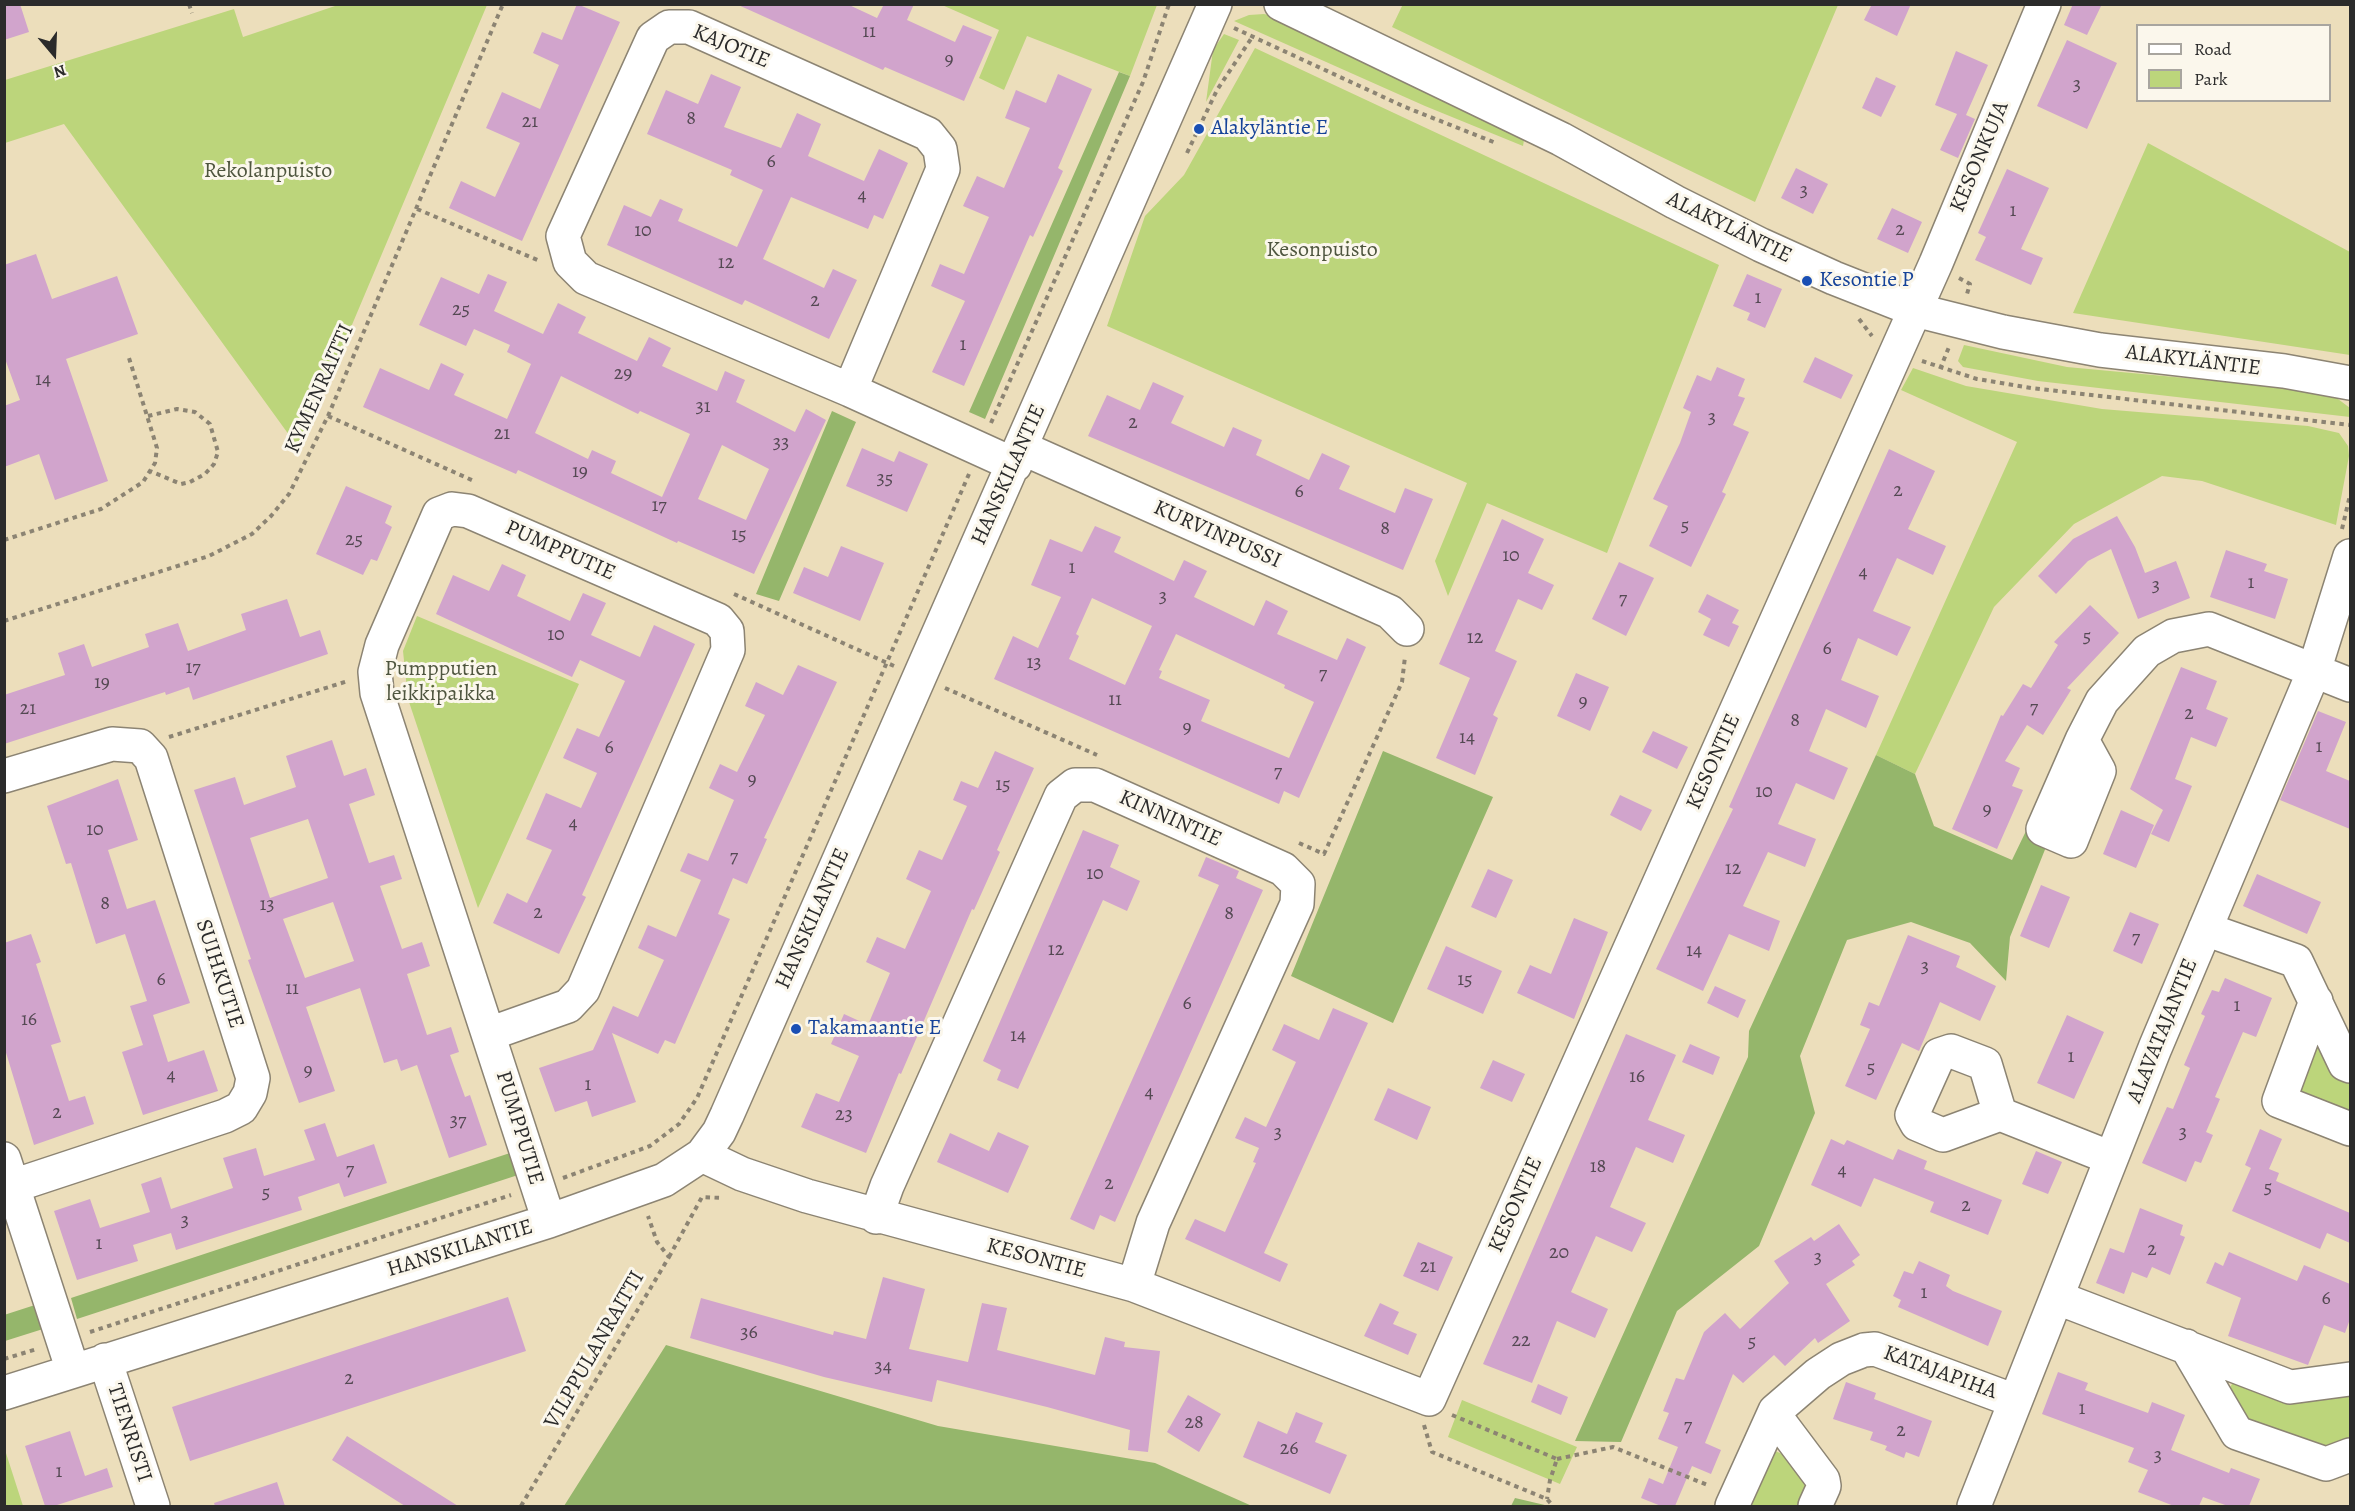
<!DOCTYPE html>
<meta charset="utf-8">
<style>
body{margin:0}
#map{position:relative;width:2355px;height:1511px;overflow:hidden;background:#ecdebb;font-family:Alegreya,serif}
canvas{display:block}
.frame{position:absolute;inset:0;border:6px solid #2b2b2b;pointer-events:none}
.legend{position:absolute;left:2136px;top:24px;width:195px;height:78px;box-sizing:border-box;background:#fbf7ec;border:2px solid #a8a59f;margin:0;padding:8px 10px;list-style:none;font-size:18px;color:#2b2b2b}
.legend li{display:flex;align-items:center;gap:12px;height:30px}
.legend b{width:30px;border:2px solid #a8a59f}
.north{position:absolute;left:24px;top:24px;width:60px;height:60px;-webkit-text-stroke:4px #fbf7ec;paint-order:stroke;rotate:161deg;font-size:16px;font-weight:700;line-height:24px;text-align:center;color:#2b2b2b}
.north::after{content:'';display:block;margin:auto;width:21px;height:27px;background:#2b2b2b;clip-path:polygon(50% 0,100% 100%,50% 72%,0 100%)}
</style>
<div id="map">
<canvas width="2355" height="1511"></canvas>
<div class="frame"></div>
<ul class="legend">
<li><b style="height:8px;background:#fff"></b>Road</li>
<li><b style="height:16px;background:#bcd57b"></b>Park</li>
</ul>
<div class="north">N</div>
</div>
<script>
const c = document.querySelector('canvas').getContext('2d');
c.lineJoin = 'round';
function fill(path, color) {
  c.fillStyle = color;
  c.fill(path, 'evenodd');
}
function toPath(rows) {
  const path = new Path2D();
  for (const r of rows) {
    path.moveTo(r[0], r[1]);
    for (let i = 2; i < r.length; i += 2) path.lineTo(r[i], r[i + 1]);
  }
  return path;
}
function trace(path, color, width, dash) {
  c.strokeStyle = color;
  c.lineWidth = width;
  c.lineCap = dash ? 'butt' : 'round';
  c.setLineDash(dash || []);
  c.stroke(path);
}
function write(font, color, halo, rows, align = 'center') {
  c.font = font + ' Alegreya,serif';
  c.lineWidth = 6;
  c.setLineDash([]);
  c.textBaseline = 'middle';
  c.strokeStyle = halo;
  c.fillStyle = color;
  for (const [text, x, y, turn = 0] of rows) {
    c.save();
    c.translate(x, y);
    c.rotate((+turn || 0) * Math.PI / 180);
    c.textAlign = isNaN(turn) ? turn : align;
    if (halo) c.strokeText(text, 0, 0);
    c.fillText(text, 0, 0);
    c.restore();
  }
}
fill(toPath([
 [1403,4,1838,4,1838,5,1755,202,1392,27],
 [338,5,487,5,316,410,297,446,64,124,5,143,5,80,234,9,243,37],
 [942,5,1157,5,1130,76,1027,36,1004,90,979,78,999,30],
 [1264,14,1281,18,1524,140,1523,146,1425,106,1234,21,1249,15],
 [1224,34,1239,40,1206,102,1213,50],
 [1255,48,1719,265,1607,553,1487,503,1448,596,1435,561,1467,483,1107,326,1145,216,1184,175],
 [2148,143,2350,252,2350,355,2073,313],
 [1964,345,2067,367,2282,387,2334,396,2350,408,2350,417,2038,381,1963,367,1958,361],
 [1913,368,1966,386,2102,409,2308,426,2339,433,2348,446,2349,456,2336,525,2202,481,2162,476,2074,524,1994,607,1915,774,1876,755,2017,442,1901,390],
 [417,616,579,684,478,908,408,699,403,651],
 [2314,1046,2322,1048,2350,1078,2350,1118,2292,1096],
 [2244,1383,2350,1389,2350,1444,2324,1451,2262,1430,2242,1414,2228,1391,2232,1384],
 [1462,1400,1577,1447,1560,1484,1448,1437],
 [1770,1449,1785,1455,1810,1490,1805,1506,1750,1506],
 [4,1450,5,1450,23,1506,5,1506]
]), '#bcd57b');
fill(toPath([
 [1119,72,1130,76,985,419,969,412],
 [832,411,856,422,779,601,756,594],
 [1383,751,1493,797,1393,1023,1291,976],
 [1876,755,1915,774,1934,826,2012,860,2026,831,2048,842,2010,937,2006,981,1970,943,1911,922,1847,940,1800,1056,1815,1113,1759,1246,1677,1311,1621,1442,1575,1441,1748,1057,1749,1031],
 [510,1153,518,1175,77,1319,71,1298],
 [35,1305,43,1329,5,1341,4,1315],
 [666,1345,938,1426,1155,1463,1252,1506,564,1506],
 [1515,1498,1549,1506,1511,1506]
]), '#95b66b');
fill(toPath([
 [4,4,20,4,29,32,4,40],
 [577,4,620,22,522,241,449,208,461,181,495,197,520,143,486,128,502,92,540,109,559,65,533,53,542,32,562,40],
 [736,4,847,4,877,18,884,4,914,4,907,20,955,42,963,25,992,37,964,101,885,67,883,70],
 [1872,4,1911,4,1897,36,1864,20],
 [2073,4,2102,4,2087,35,2064,25],
 [2067,40,2117,63,2087,129,2037,106],
 [1956,51,1988,65,1966,115,1975,119,1958,158,1940,150,1957,114,1935,105],
 [711,74,741,87,724,127,781,148,797,113,821,124,808,156,864,181,879,149,908,163,883,219,874,215,868,229,791,197,763,259,824,288,833,269,857,280,829,339,745,300,742,305,607,245,624,205,651,217,660,199,683,209,678,221,737,247,763,190,730,175,732,170,647,134,666,90,698,104],
 [1058,74,1092,89,1058,168,1063,171,1033,237,1030,235,964,386,932,372,965,301,931,286,940,264,964,274,989,217,963,206,977,176,1004,188,1030,128,1005,118,1016,90,1046,103],
 [1876,77,1896,86,1881,117,1862,108],
 [1796,168,1828,184,1813,214,1781,198],
 [2007,169,2049,188,2021,249,2043,258,2031,285,1975,260,1986,237,1978,233],
 [1892,208,1922,222,1908,253,1877,239],
 [36,254,52,299,117,276,138,334,66,359,108,481,55,500,39,454,4,467,4,406,20,400,4,356,4,265],
 [488,274,507,282,494,311,543,334,558,303,586,317,578,333,637,361,649,337,671,348,662,366,717,391,725,371,745,380,736,402,795,432,806,409,826,420,754,574,678,541,677,543,518,470,516,474,363,407,380,368,429,390,441,363,464,374,454,395,507,419,531,364,507,352,510,345,474,329,466,346,419,325,441,277,479,294],
 [561,376,638,414,640,411,690,434,662,497,611,473,616,461,592,450,588,459,535,433],
 [722,445,769,469,746,520,698,499],
 [1747,274,1782,289,1765,328,1747,320,1750,313,1733,306],
 [1815,357,1853,375,1841,399,1803,382],
 [1717,367,1745,379,1738,396,1745,398,1733,425,1749,432,1722,492,1726,494,1691,567,1649,546,1668,506,1653,499,1680,443,1691,412,1683,408,1697,375,1711,381],
 [1153,382,1184,396,1171,423,1224,447,1233,427,1262,440,1256,455,1309,480,1322,453,1350,466,1339,489,1395,513,1405,488,1433,499,1403,570,1088,436,1107,395,1140,410],
 [862,448,894,462,899,451,928,464,907,512,846,486],
 [1889,449,1935,471,1908,529,1946,546,1933,575,1897,558,1873,611,1911,627,1897,656,1858,638,1841,680,1879,696,1866,728,1826,709,1809,751,1848,768,1834,800,1796,783,1778,824,1816,839,1805,867,1768,852,1743,906,1780,921,1769,951,1729,934,1703,991,1656,969,1733,809,1729,807],
 [346,486,392,506,385,523,392,527,377,561,371,559,363,575,316,554],
 [2117,516,2135,547,2145,573,2176,561,2190,598,2138,619,2111,549,2088,561,2056,594,2038,576,2073,539],
 [1502,519,1544,539,1528,573,1554,585,1542,610,1518,599,1495,651,1517,661,1493,715,1498,718,1475,775,1436,758,1470,678,1439,664],
 [1095,526,1121,537,1114,552,1174,581,1184,560,1207,571,1194,597,1254,626,1266,600,1288,611,1277,634,1337,660,1347,638,1366,647,1299,798,1284,791,1279,804,994,679,1013,636,1038,648,1061,597,1031,585,1050,539,1082,552],
 [1092,598,1152,626,1125,685,1069,659,1079,636,1076,634],
 [1176,634,1285,685,1284,688,1314,702,1289,758,1201,721,1210,700,1159,678,1162,671,1159,670],
 [841,546,884,563,860,621,793,593,804,567,828,577],
 [2226,550,2267,564,2264,571,2288,579,2275,619,2210,597],
 [1619,562,1654,578,1626,636,1592,619],
 [502,564,526,575,517,596,570,621,583,593,606,603,591,635,640,657,654,625,695,644,582,895,586,897,559,954,493,923,507,893,527,903,552,850,526,839,546,793,581,808,597,773,563,758,577,728,599,737,625,681,580,660,572,677,436,614,453,575,489,591],
 [1707,594,1739,610,1732,623,1739,626,1729,647,1703,635,1711,619,1698,612],
 [287,599,300,637,320,630,328,654,193,700,189,687,166,695,165,692,4,744,4,695,65,675,58,653,84,644,92,667,149,647,145,634,178,623,188,651,246,630,241,614],
 [2090,605,2119,633,2067,688,2071,690,2043,735,2027,725,2005,761,2020,768,2012,786,2023,790,1997,849,1952,829,2001,715,2003,716,2023,684,2031,688,2058,645,2054,642],
 [798,665,837,682,764,838,767,839,747,884,733,878,718,914,730,919,675,1044,665,1040,658,1054,612,1033,636,1102,592,1117,587,1101,555,1112,539,1068,593,1050,613,1006,638,1017,664,960,638,948,648,925,676,937,701,880,680,871,688,853,708,861,734,800,709,788,720,764,737,772,765,715,745,706,756,682,783,695],
 [2181,667,2217,681,2206,709,2228,718,2216,747,2191,737,2175,779,2192,786,2169,842,2151,834,2163,810,2130,789],
 [1576,673,1609,687,1590,731,1557,716],
 [2318,711,2346,722,2326,771,2350,781,2350,829,2280,800],
 [1653,731,1688,747,1677,769,1642,752],
 [332,740,344,776,366,768,375,795,349,804,369,863,394,855,402,879,380,886,402,949,422,942,430,966,407,974,427,1035,451,1027,459,1052,450,1055,465,1097,470,1095,487,1145,449,1158,417,1065,401,1071,397,1059,384,1063,360,988,306,1007,335,1091,299,1103,248,960,251,959,194,790,235,777,244,805,296,787,286,756],
 [308,819,328,878,270,898,250,838],
 [333,902,354,961,305,978,283,919],
 [995,751,1034,768,997,850,1000,852,974,910,972,909,901,1074,899,1073,866,1153,801,1127,816,1093,839,1102,859,1056,831,1044,844,1014,868,1025,890,973,866,962,877,937,905,949,931,891,906,879,919,850,942,860,967,806,953,800,961,781,978,788],
 [118,779,138,840,108,850,127,909,155,900,190,1003,153,1015,168,1062,204,1050,218,1091,143,1115,122,1052,143,1045,130,1006,147,1001,125,934,96,944,71,863,66,864,47,806],
 [1620,795,1652,810,1641,831,1610,815],
 [2121,810,2154,825,2136,868,2103,854],
 [1083,830,1119,845,1110,867,1140,881,1127,911,1103,900,1018,1089,997,1080,1001,1070,983,1061],
 [1206,857,1239,871,1236,878,1263,890,1115,1222,1100,1215,1094,1230,1070,1219,1219,885,1198,876],
 [1488,869,1513,880,1496,918,1471,907],
 [2257,874,2321,902,2307,934,2243,906],
 [2041,885,2070,897,2049,948,2020,936],
 [2130,912,2159,924,2142,964,2113,951],
 [1574,918,1608,932,1574,1019,1517,993,1530,965,1551,974],
 [31,934,41,962,36,964,61,1042,51,1045,69,1101,85,1096,94,1124,34,1145,4,1046,4,943],
 [1908,935,1960,956,1956,967,1996,986,1980,1021,1940,1002,1919,1051,1902,1043,1876,1100,1845,1086,1870,1029,1860,1025,1869,1002,1879,1006],
 [1446,946,1502,971,1483,1014,1427,989],
 [2225,978,2272,998,2256,1037,2243,1032,2215,1097,2220,1099,2206,1132,2213,1135,2201,1163,2195,1161,2186,1182,2142,1163,2167,1107,2173,1109,2190,1068,2184,1065,2205,1016,2201,1014,2212,990,2219,992],
 [1715,986,1746,1000,1738,1018,1707,1003],
 [1333,1008,1368,1023,1264,1253,1288,1264,1280,1282,1185,1239,1195,1219,1225,1232,1256,1163,1253,1162,1259,1148,1235,1138,1245,1117,1266,1127,1296,1062,1272,1050,1284,1024,1319,1040],
 [2067,1015,2104,1032,2074,1099,2037,1083],
 [1626,1034,1676,1055,1648,1120,1685,1135,1673,1163,1636,1147,1610,1207,1646,1223,1632,1252,1596,1236,1571,1292,1608,1309,1595,1338,1557,1321,1532,1383,1483,1364],
 [1690,1044,1720,1057,1713,1075,1682,1062],
 [1493,1060,1525,1074,1512,1102,1480,1088],
 [1388,1088,1431,1107,1417,1140,1374,1120],
 [325,1123,337,1157,374,1144,387,1183,344,1197,339,1183,298,1197,302,1210,176,1250,171,1233,133,1245,138,1261,77,1280,54,1211,90,1199,100,1228,150,1212,141,1184,161,1177,171,1209,233,1188,223,1158,256,1148,264,1176,315,1160,304,1130],
 [2260,1129,2282,1139,2269,1169,2279,1173,2276,1181,2350,1213,2350,1243,2327,1233,2320,1249,2232,1211,2251,1168,2245,1165],
 [998,1132,1029,1146,1008,1193,937,1162,950,1133,989,1151],
 [1831,1139,1844,1145,1847,1140,1893,1160,1898,1149,1927,1161,1924,1169,2002,1200,1988,1235,1930,1212,1934,1202,1874,1178,1861,1207,1811,1185],
 [2036,1151,2062,1162,2048,1194,2022,1184],
 [2140,1208,2183,1225,2180,1235,2185,1237,2170,1275,2152,1267,2147,1278,2132,1272,2124,1294,2096,1283,2110,1248,2124,1253],
 [1839,1224,1860,1255,1852,1261,1855,1265,1826,1284,1850,1321,1818,1343,1815,1338,1785,1366,1774,1355,1743,1383,1733,1374,1705,1443,1721,1450,1711,1474,1692,1466,1675,1506,1661,1506,1641,1498,1649,1478,1663,1484,1678,1447,1658,1439,1669,1413,1663,1411,1676,1378,1684,1380,1704,1332,1725,1313,1740,1329,1789,1283,1774,1261,1811,1237,1814,1241],
 [1418,1242,1453,1257,1438,1291,1403,1276],
 [2229,1252,2297,1281,2304,1265,2350,1284,2350,1319,2345,1333,2324,1325,2308,1365,2228,1336,2241,1298,2206,1283,2215,1262,2223,1266],
 [1919,1261,1950,1275,1946,1286,1953,1291,2002,1311,1988,1346,1898,1307,1901,1300,1893,1296,1904,1271,1913,1274],
 [883,1277,925,1289,909,1349,968,1362,982,1303,1007,1308,997,1350,1095,1375,1105,1337,1125,1342,1124,1347,1160,1351,1148,1452,1128,1450,1130,1430,1047,1407,937,1380,932,1402,824,1377,690,1338,701,1298,833,1335,834,1331,866,1339],
 [508,1297,526,1351,190,1461,172,1407],
 [1380,1303,1399,1312,1393,1324,1417,1334,1408,1355,1364,1336],
 [2058,1372,2088,1383,2085,1390,2148,1413,2152,1402,2185,1415,2171,1450,2229,1473,2231,1468,2260,1479,2249,1506,2228,1506,2203,1497,2199,1506,2174,1506,2138,1492,2148,1470,2128,1462,2134,1448,2042,1414],
 [1846,1382,1876,1393,1874,1399,1932,1421,1919,1457,1906,1452,1904,1458,1885,1450,1887,1446,1870,1440,1873,1432,1833,1419],
 [1538,1384,1568,1397,1561,1415,1531,1402],
 [1188,1395,1221,1414,1199,1452,1167,1432],
 [1296,1412,1323,1423,1315,1442,1347,1455,1330,1494,1243,1457,1258,1421,1287,1434],
 [70,1431,85,1476,107,1468,113,1487,54,1506,45,1506,25,1446],
 [347,1436,458,1506,405,1506,332,1460],
 [277,1482,285,1506,215,1506,214,1503]
]), '#d1a4cc');
const minor = toPath([
 [1281,4,1561,139,1675,202,1761,245,1834,278,1915,310,2003,332,2100,350,2284,371,2350,383],
 [850,390,943,169,940,149,928,134,689,27,669,27,653,38,563,236,570,262,586,278,850,390,1015,465],
 [1022,448,1390,612,1407,629],
 [2082,740,2099,771,2071,841,2043,829,2082,740,2102,701,2147,651,2173,636,2209,629,2350,685],
 [4,776,112,744,140,746,151,758,253,1078,250,1093,241,1108,225,1116,13,1186],
 [2205,929,2296,961,2345,1064,2350,1066],
 [2316,1001,2279,1101,2350,1129],
 [489,1034,568,1006,583,990,728,650,727,631,718,620,468,511,452,509,439,514,382,645,375,672,377,693,549,1221],
 [2000,1114,1985,1064,1951,1051,1939,1055,1912,1115,1917,1124,1943,1135,2000,1114,2111,1158],
 [702,1155,742,1174,807,1196,1134,1285,1429,1399,1936,263,2044,4],
 [4,1159,73,1371],
 [876,1217,887,1186,1061,796,1075,785,1095,785,1283,869,1298,884,1297,904,1153,1223,1134,1285],
 [2058,1298,2290,1387,2350,1379],
 [2186,1346,2237,1433,2326,1464,2350,1455],
 [105,1360,153,1506],
 [4,1393,549,1221,664,1180,702,1155,719,1132,727,1115,1215,4],
 [1775,1411,1778,1420,1823,1480,1824,1486,1815,1506],
 [1732,1506,1775,1411,1818,1374,1841,1359,1864,1350,1875,1349,2015,1401],
 [1974,1506,2155,1048,2314,671,2350,556]
]);
trace(minor, '#8c8473', 36);
trace(toPath([
 [189,4,192,13],
 [1234,28,1405,107,1496,143],
 [1187,153,1217,90,1253,36],
 [417,209,540,261],
 [1959,278,1970,284,1967,294],
 [1859,319,1872,336],
 [1922,361,1977,379,2031,388,2350,425],
 [1940,369,1949,347],
 [148,416,177,409,195,412,210,424,218,452,214,464,205,474,190,482,181,484,150,471],
 [328,416,474,481],
 [991,423,1143,82,1169,4],
 [2342,529,2350,495],
 [4,540,101,509,143,482,155,463,157,448,129,358],
 [734,594,894,666],
 [4,621,209,556,252,534,271,516,289,494,328,416,503,4],
 [405,671,417,671],
 [945,688,1097,755],
 [169,737,348,681],
 [1299,843,1324,854,1402,682,1405,657],
 [563,1178,650,1146,679,1124,697,1098,969,474],
 [669,1257,702,1197,722,1198],
 [90,1332,511,1195],
 [4,1359,37,1349],
 [1452,1415,1557,1459,1550,1480,1547,1499],
 [1424,1425,1432,1452,1547,1499,1553,1506],
 [1557,1459,1613,1447,1710,1486],
 [521,1506,669,1257,657,1242,648,1216]
]), '#8c8473', 4, [4.5, 4.5]);
trace(minor, '#fff', 33);
for (const [x, y, r, color] of [
 [1199,129,6,"#1a4fb4"],
 [1807,281,6,"#1a4fb4"],
 [796,1029,6,"#1a4fb4"]
]) {
  const dot = new Path2D();
  dot.arc(x, y, r, 0, 2 * Math.PI);
  c.fillStyle = color;
  c.fill(dot);
  trace(dot, '#fbf7ec', 2);
}
write('20px', '#544953', null, [
 ["11",869,32],
 ["9",949,60],
 ["3",2077,85],
 ["8",691,119],
 ["21",530,122],
 ["6",771,162],
 ["3",1804,191],
 ["4",862,196],
 ["1",2013,211],
 ["2",1900,230],
 ["10",643,231],
 ["12",726,263],
 ["1",1758,298],
 ["2",815,301],
 ["25",461,310],
 ["1",963,345],
 ["29",623,374],
 ["14",43,380],
 ["31",703,407],
 ["3",1712,418],
 ["2",1133,423],
 ["21",502,434],
 ["33",781,443],
 ["19",580,472],
 ["35",885,479],
 ["2",1898,491],
 ["6",1299,492],
 ["17",659,506],
 ["5",1685,526],
 ["8",1385,529],
 ["15",739,535],
 ["25",354,540],
 ["10",1511,556],
 ["1",1072,568],
 ["4",1863,573],
 ["1",2251,583],
 ["3",2156,586],
 ["3",1163,597],
 ["7",1623,599],
 ["10",556,635],
 ["5",2087,637],
 ["12",1475,638],
 ["6",1827,649],
 ["13",1034,663],
 ["17",193,668],
 ["7",1323,674],
 ["19",102,683],
 ["11",1115,700],
 ["9",1583,702],
 ["7",2034,708],
 ["21",28,709],
 ["2",2189,714],
 ["8",1795,721],
 ["9",1187,728],
 ["14",1467,738],
 ["1",2319,747],
 ["6",609,748],
 ["7",1278,772],
 ["9",752,780],
 ["15",1003,785],
 ["10",1764,792],
 ["9",1987,810],
 ["4",573,824],
 ["10",95,830],
 ["7",734,857],
 ["12",1733,869],
 ["10",1095,874],
 ["8",105,904],
 ["13",267,905],
 ["2",538,913],
 ["8",1229,914],
 ["7",2136,938],
 ["12",1056,950],
 ["14",1694,951],
 ["3",1925,967],
 ["6",161,980],
 ["15",1465,980],
 ["11",292,989],
 ["6",1187,1004],
 ["1",2237,1006],
 ["16",29,1020],
 ["14",1018,1036],
 ["1",2071,1057],
 ["5",1871,1068],
 ["9",308,1071],
 ["4",171,1076],
 ["16",1637,1077],
 ["1",588,1085],
 ["4",1149,1093],
 ["2",57,1113],
 ["23",844,1115],
 ["37",458,1121],
 ["3",1278,1133],
 ["3",2183,1133],
 ["18",1598,1167],
 ["7",350,1170],
 ["4",1842,1171],
 ["2",1109,1184],
 ["5",2268,1188],
 ["5",266,1193],
 ["2",1966,1206],
 ["3",185,1221],
 ["1",99,1244],
 ["2",2152,1250],
 ["20",1559,1253],
 ["3",1818,1258],
 ["21",1428,1267],
 ["1",1924,1293],
 ["6",2326,1299],
 ["36",749,1333],
 ["22",1521,1341],
 ["5",1752,1342],
 ["34",883,1367],
 ["2",349,1379],
 ["1",2082,1409],
 ["28",1194,1423],
 ["7",1688,1426],
 ["2",1901,1431],
 ["26",1289,1449],
 ["3",2158,1456],
 ["1",59,1472]
]);
write('22px', '#2b2b2b', '#fbf7ec', [
 ["KAJOTIE",731,47,23],
 ["KESONKUJA",1980,157,-67],
 ["ALAKYLÄNTIE",1729,228,26],
 ["ALAKYLÄNTIE",2193,361,7],
 ["KYMENRAITTI",320,389,-66],
 ["HANSKILANTIE",1009,475,-66],
 ["KURVINPUSSI",1217,535,24],
 ["PUMPPUTIE",560,551,24],
 ["KESONTIE",1714,762,-66],
 ["KINNINTIE",1170,819,24],
 ["HANSKILANTIE",813,919,-66],
 ["SUIHKUTIE",219,974,72],
 ["ALAVATAJANTIE",2163,1031,-68],
 ["PUMPPUTIE",519,1128,73],
 ["KESONTIE",1516,1205,-66],
 ["HANSKILANTIE",460,1249,-17],
 ["KESONTIE",1036,1259,15],
 ["VILPPULANRAITTI",595,1350,-60],
 ["KATAJAPIHA",1940,1373,20],
 ["TIENRISTI",129,1433,72]
]);
write('22px', '#164399', '#fbf7ec', [
 ["Alakyläntie E",1211,129],
 ["Kesontie P",1819,281],
 ["Takamaantie E",808,1029]
], 'left');
write('22px', '#4f563f', '#fbf7ec', [
 ["Rekolanpuisto",268,172],
 ["Kesonpuisto",1322,251],
 ["Pumpputien",441,670],
 ["leikkipaikka",441,695]
]);
</script>
